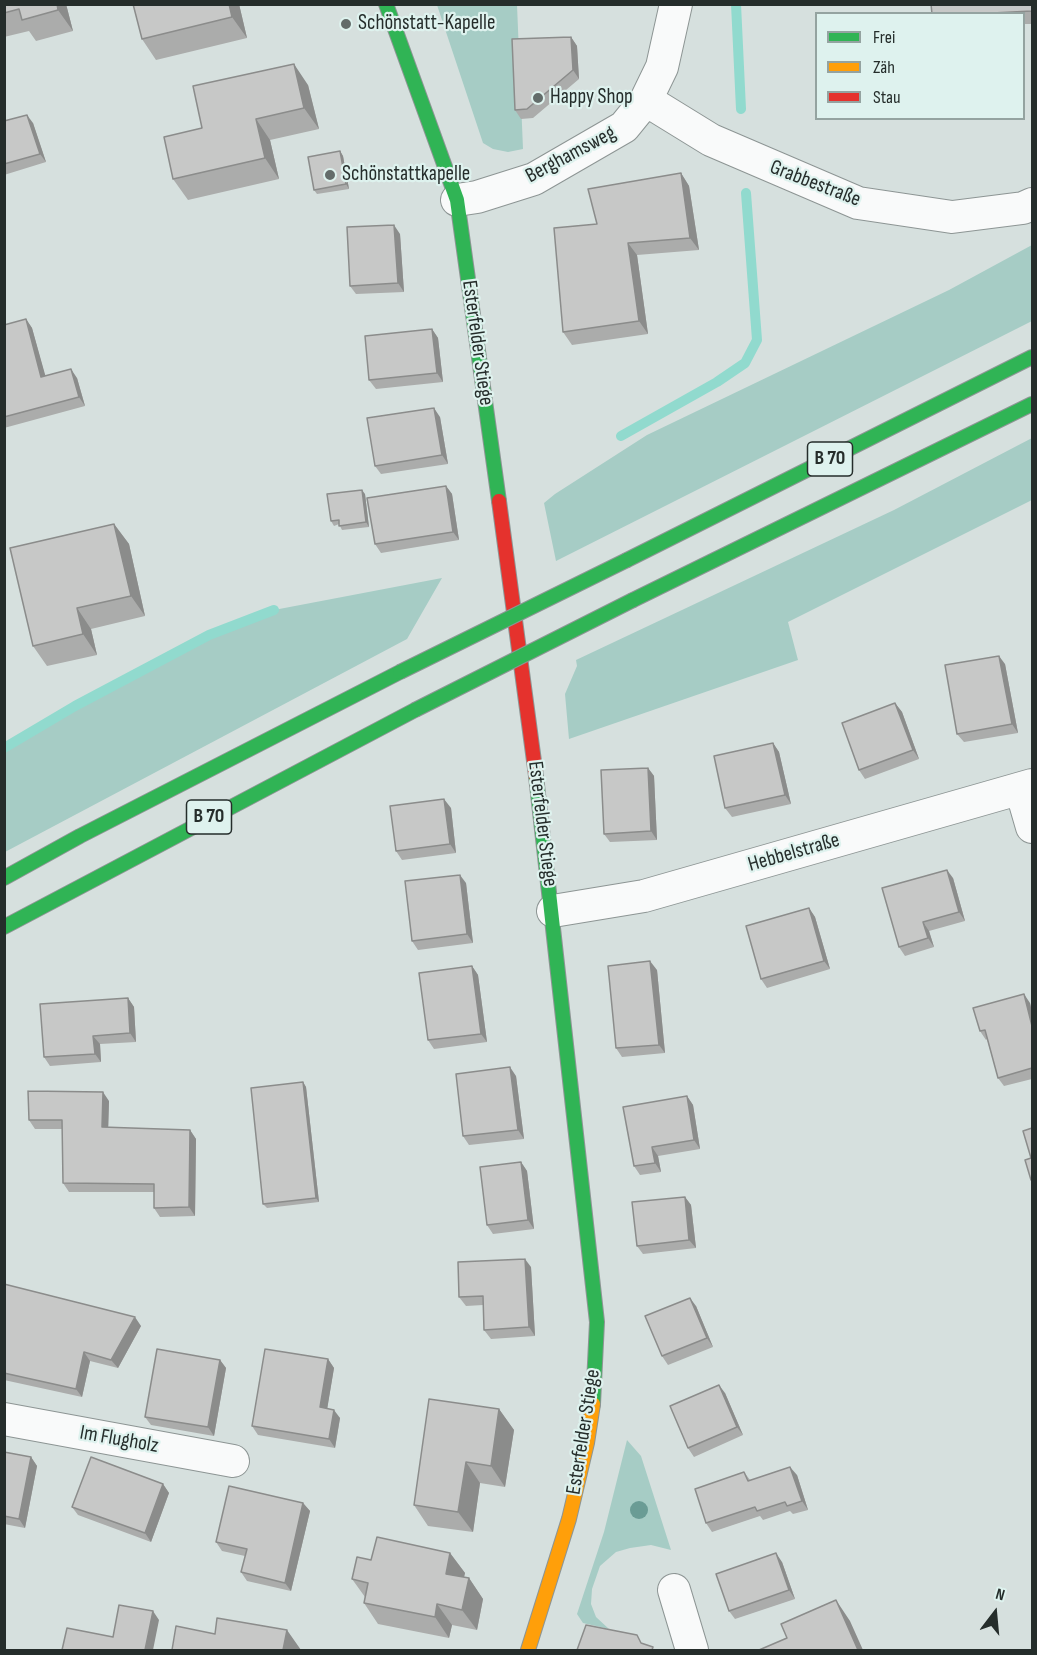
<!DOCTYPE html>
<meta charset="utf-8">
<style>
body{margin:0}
#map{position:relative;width:1037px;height:1655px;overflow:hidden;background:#d6e0de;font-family:"Sofia Sans Condensed",sans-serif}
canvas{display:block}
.frame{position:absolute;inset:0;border:6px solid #252d2b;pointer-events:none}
.legend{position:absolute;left:815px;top:12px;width:210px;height:108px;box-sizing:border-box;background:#def2ee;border:2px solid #94a3a0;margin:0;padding:8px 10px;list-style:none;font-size:18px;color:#252d2b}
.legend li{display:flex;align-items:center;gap:12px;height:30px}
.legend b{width:30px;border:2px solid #94a3a0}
.north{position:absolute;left:965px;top:1583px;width:60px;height:60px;-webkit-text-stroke:4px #def2ee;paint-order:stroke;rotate:16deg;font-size:16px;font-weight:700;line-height:24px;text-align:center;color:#252d2b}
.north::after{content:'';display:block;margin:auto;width:21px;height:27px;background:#252d2b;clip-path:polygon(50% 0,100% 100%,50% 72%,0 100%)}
</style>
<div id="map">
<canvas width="1037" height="1655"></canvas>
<div class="frame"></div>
<ul class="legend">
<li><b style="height:8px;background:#30b455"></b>Frei</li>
<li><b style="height:8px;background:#ff9f0a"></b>Zäh</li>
<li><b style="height:8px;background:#e5322d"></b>Stau</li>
</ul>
<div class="north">N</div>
</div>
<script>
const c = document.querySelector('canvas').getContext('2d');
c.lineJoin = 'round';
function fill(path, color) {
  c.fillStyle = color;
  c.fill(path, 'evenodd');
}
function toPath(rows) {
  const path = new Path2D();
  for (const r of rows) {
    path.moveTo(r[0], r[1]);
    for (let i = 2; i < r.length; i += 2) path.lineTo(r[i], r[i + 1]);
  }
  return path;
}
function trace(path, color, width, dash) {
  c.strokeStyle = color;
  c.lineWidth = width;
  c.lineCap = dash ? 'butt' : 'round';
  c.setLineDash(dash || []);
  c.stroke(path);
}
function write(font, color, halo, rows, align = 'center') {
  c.font = font + ' "Sofia Sans Condensed",sans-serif';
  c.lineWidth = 4.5;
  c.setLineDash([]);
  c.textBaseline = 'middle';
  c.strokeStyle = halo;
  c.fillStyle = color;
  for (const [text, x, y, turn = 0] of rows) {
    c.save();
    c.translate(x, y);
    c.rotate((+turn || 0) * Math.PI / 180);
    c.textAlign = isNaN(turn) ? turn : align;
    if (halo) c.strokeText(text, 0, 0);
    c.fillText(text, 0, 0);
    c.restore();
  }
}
fill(toPath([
 [437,5,517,5,523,149,508,152,493,149,483,143],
 [1032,245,1032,321,556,561,544,503,555,494,647,435,949,290],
 [1032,438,1032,500,788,622,798,660,569,739,565,694,577,666,576,660,894,510],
 [442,578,407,639,5,852,5,748,75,706,209,635,274,610],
 [627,1440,641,1456,671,1550,651,1545,630,1548,616,1552,600,1566,592,1589,591,1604,596,1617,609,1629,583,1623,577,1614,604,1532]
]), '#a6ccc5');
trace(toPath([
 [736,4,741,109],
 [621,436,717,382,745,363,757,340,746,193],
 [4,748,75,706,209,635,274,610]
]), '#91dace', 10);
const street = toPath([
 [646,100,711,140,858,203,952,217,1023,208,1032,204],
 [457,200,477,197,534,179,624,127,646,100,662,67,676,4],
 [1021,789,1032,827],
 [553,911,644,896,1032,785],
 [4,1419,233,1461],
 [674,1590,692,1650]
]);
const fast = toPath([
 [386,4,457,200,499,501],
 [627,560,1032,357],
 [633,600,1032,404],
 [536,776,597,1322,593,1404],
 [4,878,80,836,400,672],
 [4,927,415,710]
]);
const slow = toPath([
 [528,1650,569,1519,587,1443,593,1404]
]);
const jam = toPath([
 [499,501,536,776]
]);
trace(street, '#8d9594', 34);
trace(fast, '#8d9594', 16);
trace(slow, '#8d9594', 16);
trace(jam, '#8d9594', 16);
trace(street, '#f9fafa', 32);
trace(fast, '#30b455', 14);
trace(slow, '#ff9f0a', 14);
trace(jam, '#e5322d', 14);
const fastBridge = toPath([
 [400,672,627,560],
 [415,710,633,600]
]);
trace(fastBridge, '#8d9594', 16, []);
trace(fastBridge, '#30b455', 14);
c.fillStyle = '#6a9c95';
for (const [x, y] of [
 [639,1510]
]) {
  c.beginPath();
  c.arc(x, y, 9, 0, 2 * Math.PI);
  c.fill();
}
fill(toPath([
 [4,4,66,4,73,31,36,41,29,31,4,37],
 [239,4,247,38,156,60,142,39],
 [1032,4,1032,24,1023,24,1023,14,932,14],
 [571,37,577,46,579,79,533,118,521,119,515,110],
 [308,85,319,129,270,140,279,179,188,200,173,179,202,128],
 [4,121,33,123,46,162,4,175],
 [340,151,343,156,349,189,317,194,314,190],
 [681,173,689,186,699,250,637,255,648,334,572,345,563,332,597,224],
 [400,234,404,292,356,294,350,286],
 [26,319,32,328,45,376,77,378,85,406,4,428,4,325],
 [432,329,438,338,443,382,376,389,369,380],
 [440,417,448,464,381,474,375,466],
 [446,486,452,494,459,540,381,553,375,544],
 [365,494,369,527,342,530,339,524,334,526,331,521],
 [114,524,129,544,145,616,91,629,97,655,47,666,33,646],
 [1005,664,1018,733,964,742,957,734],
 [895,703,902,712,919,759,865,779,859,770],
 [773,743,779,752,791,804,732,817,725,808],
 [648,768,654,776,657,840,610,842,604,834],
 [451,808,456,853,402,860,396,851],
 [953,878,965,921,929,931,934,947,905,956,899,947],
 [466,883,473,943,418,950,412,941],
 [809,908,815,917,830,969,767,988,761,979],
 [472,966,478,975,487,1042,434,1049,428,1040],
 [657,970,665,1053,622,1057,616,1048],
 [128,998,134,1007,136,1042,100,1044,101,1062,50,1066,44,1057],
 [1030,1003,1032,1012,1032,1079,1004,1086,998,1078,987,1039,986,1040,980,1031],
 [516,1076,524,1139,469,1145,463,1136],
 [303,1082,306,1087,319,1202,267,1208,263,1204],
 [687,1096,693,1105,700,1149,658,1156,661,1172,640,1175,634,1166],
 [109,1101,108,1128,190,1130,196,1139,195,1216,160,1217,154,1208,154,1192,69,1192,63,1183,62,1129,35,1129,29,1120],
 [521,1162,527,1171,534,1229,493,1234,487,1225],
 [685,1197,691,1205,696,1248,643,1254,637,1246],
 [531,1267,535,1336,491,1339,484,1330,483,1305,466,1306,459,1297],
 [4,1284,141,1326,118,1368,90,1361,82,1397,4,1380],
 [696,1306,713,1347,668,1365,662,1356],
 [328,1359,334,1368,327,1409,340,1418,335,1448,258,1435,252,1426],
 [220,1360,226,1368,214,1436,151,1425,145,1417],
 [725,1393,743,1435,694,1457,688,1448],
 [499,1409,514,1430,505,1487,480,1483,473,1532,428,1526,414,1505],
 [4,1452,31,1457,37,1466,25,1528,4,1524],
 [744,1472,750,1480,797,1475,808,1510,793,1514,790,1511,763,1520,760,1516,712,1532,706,1523],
 [163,1484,169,1493,151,1542,78,1515,72,1507],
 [303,1503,310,1511,291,1591,247,1581,241,1572,245,1556,222,1551,216,1542],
 [450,1553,465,1573,464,1577,469,1578,483,1599,477,1630,452,1625,449,1638,378,1624,364,1603,365,1597,352,1579,371,1560],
 [782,1562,795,1599,735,1619,729,1611]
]), '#abacab');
fill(toPath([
 [57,4,66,4,73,31,58,10],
 [229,4,239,4,247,38,232,17],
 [571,37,577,46,579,79,573,70],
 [294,64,308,85,319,129,304,108],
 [27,115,33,123,46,162,40,154],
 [256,119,270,140,279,179,265,158],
 [340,151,343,156,349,189,346,184],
 [681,173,689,186,699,250,690,238],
 [394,225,400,234,404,292,398,283],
 [628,243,637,255,648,334,639,321],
 [26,319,32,328,48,385,41,377],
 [432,329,438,338,443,382,437,373],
 [71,369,77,378,85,406,79,397],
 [434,408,440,417,448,464,442,455],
 [446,486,452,494,459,540,453,532],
 [362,490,365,494,369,527,366,522],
 [114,524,129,544,145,616,131,596],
 [77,608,91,629,97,655,83,634],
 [999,656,1005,664,1018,733,1012,724],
 [895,703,902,712,919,759,913,750],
 [773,743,779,752,791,804,785,795],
 [648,768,654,776,657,840,651,831],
 [444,799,451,808,456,853,450,844],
 [947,870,953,878,965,921,959,912],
 [460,875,466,883,473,943,467,934],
 [809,908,815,917,830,969,824,961],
 [923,922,929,931,934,947,928,938],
 [650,961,657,970,665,1053,659,1045],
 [472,966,478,975,487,1042,481,1034],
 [1024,994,1030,1003,1032,1012,1032,1026],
 [128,998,134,1007,136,1042,130,1033],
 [93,1036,100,1044,101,1062,95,1054],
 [510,1067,516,1076,524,1139,518,1130],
 [303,1082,306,1087,319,1202,316,1198],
 [103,1092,109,1101,108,1136,102,1127],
 [687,1096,693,1105,700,1149,694,1140],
 [190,1130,196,1139,195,1216,189,1207],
 [652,1147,658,1156,661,1172,655,1163],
 [521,1162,527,1171,534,1229,528,1220],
 [685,1197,691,1205,696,1248,689,1240],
 [525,1259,531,1267,535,1336,529,1327],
 [690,1298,696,1306,713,1347,707,1338],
 [135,1317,141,1326,118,1368,111,1360],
 [84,1352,90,1361,82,1397,76,1389],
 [328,1359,334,1368,326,1416,320,1407],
 [220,1360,226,1368,214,1436,208,1427],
 [719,1385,725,1393,743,1435,737,1427],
 [499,1409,514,1430,505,1487,491,1466],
 [334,1410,340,1418,335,1448,329,1439],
 [31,1457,37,1466,25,1528,19,1519],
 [466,1462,480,1483,473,1532,458,1512],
 [790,1467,797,1475,808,1510,802,1501],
 [163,1484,169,1493,151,1542,145,1533],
 [303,1503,310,1511,291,1591,285,1583],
 [450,1553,465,1573,460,1594,446,1574],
 [776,1553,782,1562,795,1599,789,1590],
 [469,1578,483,1599,477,1630,462,1610],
 [836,1600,850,1621,863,1650,858,1650],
 [437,1604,452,1625,449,1638,435,1617],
 [153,1611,159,1620,153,1650,145,1650],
 [287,1630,301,1650,283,1650]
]), '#8b8c8b');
const building = toPath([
 [4,4,57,4,58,10,22,20,19,9,4,13,4,4],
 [133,4,229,4,232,17,142,39,133,4],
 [931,4,1032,4,1032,11,972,14,932,14,931,4],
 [571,37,573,70,527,109,515,110,512,39,571,37],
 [294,64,304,108,256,119,265,158,173,179,164,137,202,128,193,86,294,64],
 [27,115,40,154,4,164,4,121,27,115],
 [340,151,346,184,314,190,308,157,340,151],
 [681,173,690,238,628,243,639,321,563,332,554,228,597,224,588,189,681,173],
 [394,225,398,283,350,286,347,227,394,225],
 [26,319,41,377,71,369,79,397,4,417,4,325,26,319],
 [432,329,437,373,369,380,365,336,432,329],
 [434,408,442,455,375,466,367,418,434,408],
 [446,486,453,532,375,544,367,498,446,486],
 [362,490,366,522,339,526,339,520,331,521,327,494,362,490],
 [114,524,131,596,77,608,83,634,33,646,10,548,114,524],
 [999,656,1012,724,957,734,945,665,999,656],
 [895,703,913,750,859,770,842,723,895,703],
 [773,743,785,795,725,808,714,756,773,743],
 [648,768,651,831,604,834,601,770,648,768],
 [444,799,450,844,396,851,390,806,444,799],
 [947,870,959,912,923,922,928,938,899,947,882,888,947,870],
 [460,875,467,934,412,941,405,881,460,875],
 [809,908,824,961,761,979,746,926,809,908],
 [650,961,659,1045,616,1048,608,966,650,961],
 [472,966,481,1034,428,1040,419,973,472,966],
 [1024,994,1032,1026,1032,1068,998,1078,985,1030,980,1031,973,1008,1024,994],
 [128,998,130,1033,93,1036,95,1054,44,1057,40,1004,128,998],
 [510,1067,518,1130,463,1136,456,1074,510,1067],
 [303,1082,316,1198,263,1204,251,1088,303,1082],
 [28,1091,103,1092,102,1127,190,1130,189,1207,154,1208,154,1184,63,1183,62,1120,29,1120,28,1091],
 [687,1096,694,1140,652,1147,655,1163,634,1166,623,1107,687,1096],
 [1032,1128,1032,1179,1031,1180,1025,1160,1031,1158,1023,1131,1032,1128],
 [521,1162,528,1220,487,1225,480,1167,521,1162],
 [685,1197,689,1240,637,1246,632,1202,685,1197],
 [525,1259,529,1327,484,1330,483,1296,459,1297,458,1262,525,1259],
 [4,1284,135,1317,111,1360,84,1352,76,1389,4,1373,4,1284],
 [690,1298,707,1338,662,1356,645,1316,690,1298],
 [157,1349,220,1360,208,1427,145,1417,157,1349],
 [265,1349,328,1359,320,1407,334,1410,329,1439,252,1426,265,1349],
 [719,1385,737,1427,688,1448,670,1406,719,1385],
 [429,1399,499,1409,491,1466,466,1462,458,1512,414,1505,429,1399],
 [4,1452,31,1457,19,1519,4,1516,4,1452],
 [91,1457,163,1484,145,1533,72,1507,91,1457],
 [790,1467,802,1501,787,1506,785,1502,757,1511,755,1507,706,1523,695,1489,744,1472,748,1481,790,1467],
 [229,1486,303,1503,285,1583,241,1572,247,1549,216,1542,229,1486],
 [377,1537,450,1553,446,1574,469,1578,462,1610,437,1604,435,1617,364,1603,368,1583,352,1579,357,1557,371,1560,377,1537],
 [776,1553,789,1590,729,1611,716,1574,776,1553],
 [836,1600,858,1650,759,1650,787,1638,781,1624,836,1600],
 [119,1605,153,1611,145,1650,62,1650,67,1628,113,1637,119,1605],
 [217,1618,287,1630,283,1650,172,1650,176,1626,215,1634,217,1618],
 [586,1625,637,1635,641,1643,653,1647,652,1650,577,1650,586,1625]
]);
fill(building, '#c7c8c7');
trace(building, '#8b8c8b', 1.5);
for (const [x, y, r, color] of [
 [346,24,6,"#636c6a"],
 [538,98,6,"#636c6a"],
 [330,175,6,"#636c6a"]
]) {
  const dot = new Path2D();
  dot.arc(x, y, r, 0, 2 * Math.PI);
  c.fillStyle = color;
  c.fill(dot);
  trace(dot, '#def2ee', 2);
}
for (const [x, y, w] of [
 [830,459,45],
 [209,817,45]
]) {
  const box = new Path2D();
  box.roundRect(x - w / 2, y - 17, w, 34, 4.5);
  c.fillStyle = '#def2ee';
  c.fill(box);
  trace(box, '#252d2b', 1.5);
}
write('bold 20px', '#252d2b', null, [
 ["B 70",830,459],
 ["B 70",209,817]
]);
write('21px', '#252d2b', '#def2ee', [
 ["Schönstatt-Kapelle",358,24],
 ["Happy Shop",550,98],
 ["Schönstattkapelle",342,175]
], 'left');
write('21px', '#252d2b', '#def2ee', [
 ["Berghamsweg",571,155,-28],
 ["Grabbestraße",815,184,21],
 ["Esterfelder Stiege",477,343,82],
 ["Esterfelder Stiege",542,824,83],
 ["Hebbelstraße",794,853,-16],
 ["Esterfelder Stiege",584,1432,-81],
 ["Im Flugholz",119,1440,10]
]);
</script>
